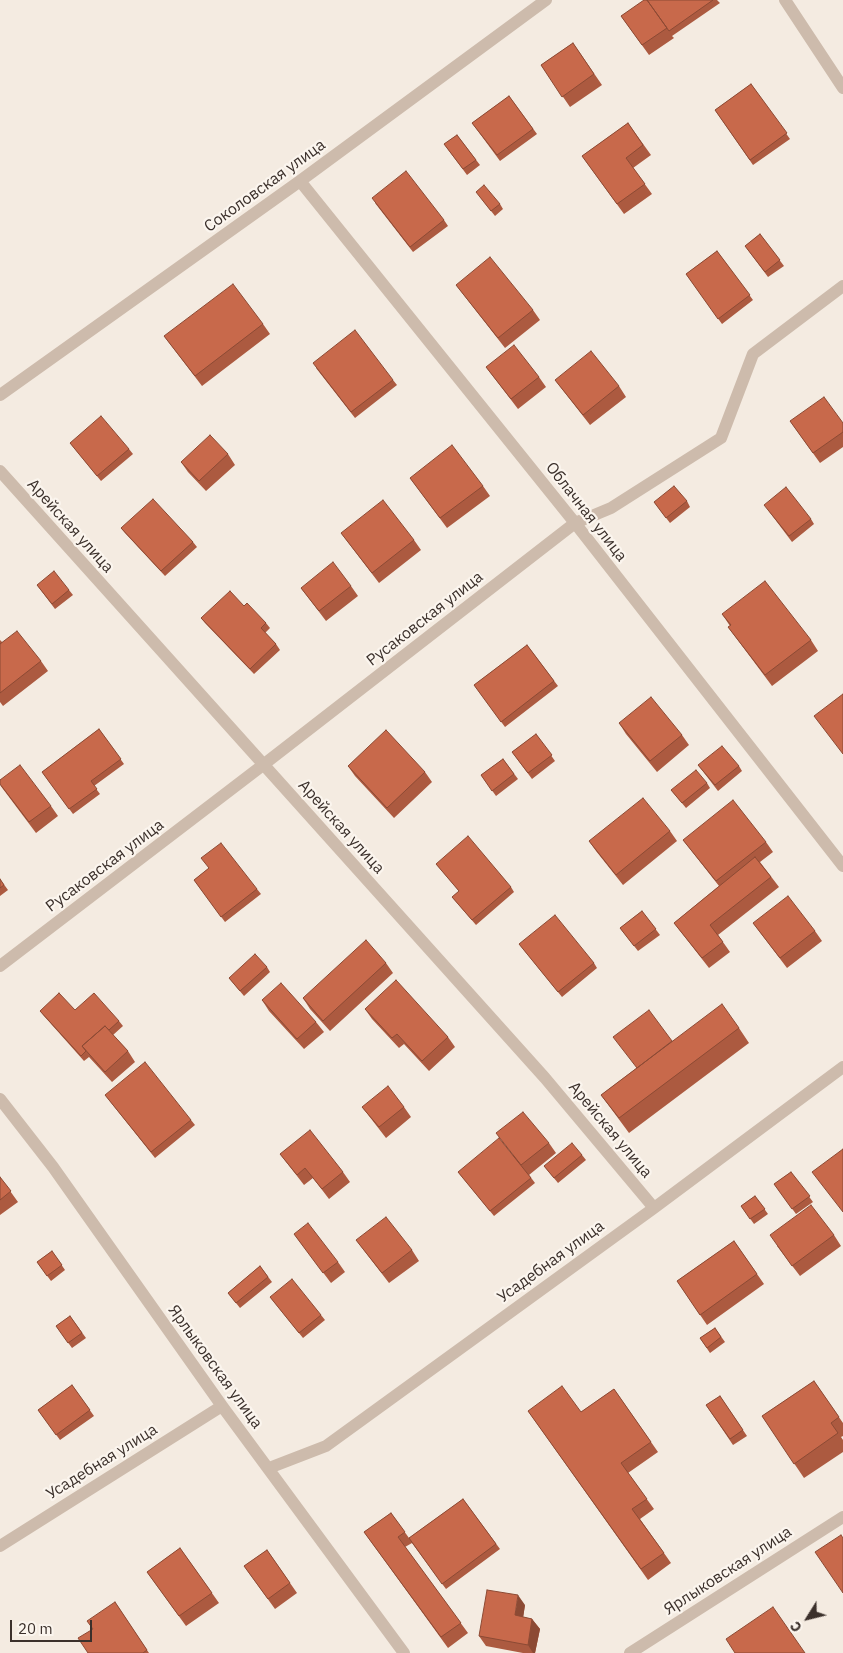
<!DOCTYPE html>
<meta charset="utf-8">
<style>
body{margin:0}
#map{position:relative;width:843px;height:1653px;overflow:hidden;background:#f4ebe1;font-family:"IBM Plex Sans",sans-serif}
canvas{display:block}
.north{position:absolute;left:783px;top:1593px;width:50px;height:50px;-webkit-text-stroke:4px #fbf5ee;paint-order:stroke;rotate:234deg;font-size:14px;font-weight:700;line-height:20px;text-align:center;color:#3b302b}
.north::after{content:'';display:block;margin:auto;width:18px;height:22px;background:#3b302b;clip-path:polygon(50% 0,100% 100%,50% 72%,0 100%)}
.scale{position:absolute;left:10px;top:1620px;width:82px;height:22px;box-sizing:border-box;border:2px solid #3b302b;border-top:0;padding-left:6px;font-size:15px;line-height:18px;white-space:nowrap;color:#3b302b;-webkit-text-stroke:4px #fbf5ee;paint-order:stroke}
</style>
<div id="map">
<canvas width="843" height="1653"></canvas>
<div class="north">С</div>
<div class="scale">20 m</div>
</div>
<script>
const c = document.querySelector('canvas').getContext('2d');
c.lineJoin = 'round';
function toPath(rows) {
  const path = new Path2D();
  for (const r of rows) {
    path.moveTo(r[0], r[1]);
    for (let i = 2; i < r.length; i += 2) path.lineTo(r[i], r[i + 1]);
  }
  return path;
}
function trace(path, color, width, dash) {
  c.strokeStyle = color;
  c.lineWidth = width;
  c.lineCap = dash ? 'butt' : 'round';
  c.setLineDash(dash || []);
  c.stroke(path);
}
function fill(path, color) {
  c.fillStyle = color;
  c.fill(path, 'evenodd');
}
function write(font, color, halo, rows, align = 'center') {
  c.font = font + ' "IBM Plex Sans",sans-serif';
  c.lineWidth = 4.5;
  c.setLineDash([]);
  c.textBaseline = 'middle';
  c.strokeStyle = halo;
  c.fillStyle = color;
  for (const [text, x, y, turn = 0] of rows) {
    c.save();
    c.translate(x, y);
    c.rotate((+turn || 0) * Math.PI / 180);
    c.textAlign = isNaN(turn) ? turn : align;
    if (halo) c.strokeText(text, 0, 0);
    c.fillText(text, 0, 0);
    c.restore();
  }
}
trace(toPath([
 [785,0,843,88],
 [300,181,575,523,843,866],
 [0,395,300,181,546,0],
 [0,471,545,1078,654,1208],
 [0,966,263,765,575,523,611,508,721,438,753,354,843,286],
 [0,1099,53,1167,222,1406,404,1653],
 [269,1468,326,1446,654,1208,843,1067],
 [0,1546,222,1406],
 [630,1653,843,1517]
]), '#cdbbac', 12);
fill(toPath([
 [647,0,717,0,720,3,672,36,674,38,649,55,621,16],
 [573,43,602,85,570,107,541,65],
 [751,84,790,139,753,165,715,110],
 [509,96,537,134,500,161,472,123],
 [628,123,651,155,633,168,652,194,624,214,582,156],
 [457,135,480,165,467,175,444,144],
 [480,197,500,204,503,209,495,216],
 [375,203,444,220,448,226,413,252],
 [760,234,784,266,768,277,745,246],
 [717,251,753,300,722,324,686,274],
 [456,285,533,310,540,320,505,348],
 [263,324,270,334,202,386,164,336],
 [486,367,539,377,546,387,518,409],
 [316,368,393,380,397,385,355,418],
 [555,380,619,386,626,397,590,425],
 [790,421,843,423,843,447,820,463],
 [70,443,129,449,133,454,101,481],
 [228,454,235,465,206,491,188,472,181,462],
 [410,478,483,486,490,496,447,528],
 [687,501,690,507,670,523,654,502],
 [768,510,811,519,814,524,792,542],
 [121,528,193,542,197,547,165,576,125,533],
 [341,533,414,540,421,550,379,583],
 [37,585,69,590,73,595,55,609],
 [351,586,358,596,326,621,301,588],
 [722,614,811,640,818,651,772,686,728,627,730,626],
 [201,618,266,623,270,628,265,633,276,644,280,650,254,674,205,623],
 [0,640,2,642,41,661,48,671,3,706,0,702],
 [527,645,558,686,505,727,474,685],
 [619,723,682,735,689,745,657,772,626,734],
 [99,729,124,764,94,786,100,794,73,814,42,772],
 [536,734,555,761,532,779,512,752],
 [503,759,518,779,496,796,481,775],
 [698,765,739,766,742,771,718,791],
 [348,766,425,772,432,782,394,818,355,776],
 [707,783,710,788,686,808,671,790],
 [0,785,51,806,58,816,36,833],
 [670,831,677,841,623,885,596,851,589,841],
 [683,840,766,842,773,852,760,862,779,887,718,935,730,952,709,968,674,923,719,886],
 [436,864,511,887,514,892,476,925,452,897,459,891],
 [209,868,257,889,261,894,225,922,194,880],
 [0,879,8,890,0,896],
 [642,911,660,935,638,951,620,928],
 [753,923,815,931,822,941,787,968],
 [519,944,594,963,597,968,562,997],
 [386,963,393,973,330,1031,310,1009,303,998],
 [267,967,270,972,244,996,229,978],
 [262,1000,316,1022,324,1032,304,1049,269,1011],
 [365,1009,448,1037,455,1047,429,1071,404,1044,399,1048,372,1019],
 [75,1010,119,1021,123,1026,113,1035,128,1051,135,1062,112,1082,89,1057,84,1061,44,1016,40,1011],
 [739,1028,749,1043,629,1133,601,1095,672,1041],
 [105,1095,191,1120,195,1125,155,1158],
 [362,1107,404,1107,411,1117,386,1138],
 [549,1143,556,1153,529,1175,535,1183,494,1216,458,1172],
 [280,1154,343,1172,350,1182,329,1199,313,1178,304,1185],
 [582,1155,586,1160,558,1183,544,1166],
 [791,1172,813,1202,796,1214,774,1184],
 [0,1177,18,1202,0,1215],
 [755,1196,768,1214,754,1224,741,1206],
 [294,1234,338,1262,345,1272,331,1283],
 [834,1235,841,1246,800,1276,777,1246],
 [356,1240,412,1250,419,1261,389,1283],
 [734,1241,764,1284,707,1325,677,1281],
 [52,1251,65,1270,51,1281,37,1262],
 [260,1266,272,1282,240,1308,228,1293],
 [270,1297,321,1315,325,1320,303,1338],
 [70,1316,86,1338,72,1348,56,1326],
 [715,1328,725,1342,710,1353,700,1338],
 [814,1381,843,1423,843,1436,841,1437,843,1440,843,1452,804,1478,762,1416],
 [72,1385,94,1416,60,1440,38,1410],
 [614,1389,658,1452,628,1473,654,1509,640,1519,671,1563,648,1580,528,1411,581,1412],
 [720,1396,747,1436,733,1445,706,1405],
 [463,1499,500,1549,446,1589,412,1543,405,1547,468,1633,448,1648,364,1532,391,1513,409,1538],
 [180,1548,219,1603,186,1626,147,1572],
 [267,1550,297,1593,275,1609,244,1566],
 [115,1602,149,1653,88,1653,93,1629],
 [525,1605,523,1617,532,1619,540,1629,535,1653,523,1653,486,1646,479,1636]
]), '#ac5a40');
fill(toPath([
 [518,1595,525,1605,522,1625,515,1615],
 [532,1619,540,1629,535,1653,533,1653,528,1645]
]), '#8c4a34');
const building = toPath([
 [644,0,647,0,667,28,642,45,621,16,644,0],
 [647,0,713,0,669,31,647,0],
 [573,43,594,74,562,97,541,65,573,43],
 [751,84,787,133,750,160,715,110,751,84],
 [509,96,533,129,497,155,472,123,509,96],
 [628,123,643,145,626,158,645,184,617,204,582,156,628,123],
 [457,135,476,160,463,169,444,144,457,135],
 [406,171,444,220,410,247,372,198,406,171],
 [484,185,500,204,491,211,476,192,484,185],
 [760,234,780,260,765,272,745,246,760,234],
 [717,251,750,295,718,319,686,274,717,251],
 [490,257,533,310,498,338,456,285,490,257],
 [233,284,263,324,195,376,164,336,233,284],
 [355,330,393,380,351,412,313,363,355,330],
 [514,345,539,377,511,399,486,367,514,345],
 [591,351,619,386,583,415,555,380,591,351],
 [824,397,843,423,843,432,813,453,790,421,824,397],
 [101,416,129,449,97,476,70,443,101,416],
 [210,435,228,454,199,481,181,462,210,435],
 [452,445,483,486,440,518,410,478,452,445],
 [674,486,687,501,666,518,654,502,674,486],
 [786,487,811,519,789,536,764,505,786,487],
 [153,499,193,542,161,571,121,528,153,499],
 [383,500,414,540,372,573,341,533,383,500],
 [333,562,351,586,319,611,301,588,333,562],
 [54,571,69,590,52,604,37,585,54,571],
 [765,581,811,640,765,675,728,627,731,625,722,614,765,581],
 [230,591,244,606,247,603,266,623,261,628,276,644,250,669,201,618,230,591],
 [17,631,41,661,0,693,0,644,17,631],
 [527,645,554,681,501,722,474,685,527,645],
 [843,694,843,754,814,716,843,694],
 [651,697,682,735,650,761,619,723,651,697],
 [99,729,121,759,91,781,97,789,69,809,42,772,99,729],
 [386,730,425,772,387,808,348,766,386,730],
 [536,734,552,755,528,773,512,752,536,734],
 [722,746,739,766,715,785,698,765,722,746],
 [503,759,514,774,492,791,481,775,503,759],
 [20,765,51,806,29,822,0,784,0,780,20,765],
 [696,770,707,783,682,803,671,790,696,770],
 [643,798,670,831,616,875,589,841,643,798],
 [733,800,766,842,716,881,683,840,733,800],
 [468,836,511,887,472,920,452,897,459,891,436,864,468,836],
 [221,843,257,889,221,917,194,880,209,868,201,858,221,843],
 [755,857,771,877,710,925,723,942,702,958,674,923,755,857],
 [0,879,4,885,0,888,0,879],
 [788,896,815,931,780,958,753,923,788,896],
 [642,911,656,929,634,946,620,928,642,911],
 [555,915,594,963,558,992,519,944,555,915],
 [366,940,386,963,323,1021,303,998,366,940],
 [255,954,267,967,240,991,229,978,255,954],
 [396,980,448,1037,422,1061,397,1034,392,1038,365,1009,396,980],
 [281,983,316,1022,297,1039,262,1000,281,983],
 [59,993,75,1010,94,993,119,1021,109,1030,105,1026,82,1046,86,1051,81,1056,40,1011,59,993],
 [722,1004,739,1028,619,1118,601,1095,722,1004],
 [649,1010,672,1041,637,1068,613,1037,649,1010],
 [105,1026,128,1051,105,1072,82,1046,105,1026],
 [145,1062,191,1120,151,1152,105,1095,145,1062],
 [388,1086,404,1107,379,1127,362,1107,388,1086],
 [523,1112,549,1143,521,1165,496,1133,523,1112],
 [310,1130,343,1172,322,1189,305,1168,297,1175,280,1154,310,1130],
 [499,1138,531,1178,490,1211,458,1172,499,1138],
 [572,1143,582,1155,554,1178,544,1166,572,1143],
 [843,1149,843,1212,812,1172,843,1149],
 [791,1172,810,1196,792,1209,774,1184,791,1172],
 [0,1177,11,1191,0,1200,0,1177],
 [755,1196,765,1209,750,1219,741,1206,755,1196],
 [811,1205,834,1235,792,1266,770,1235,811,1205],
 [386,1217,412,1250,382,1273,356,1240,386,1217],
 [308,1223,338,1262,323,1273,294,1234,308,1223],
 [734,1241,757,1274,700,1315,677,1281,734,1241],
 [52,1251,62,1265,47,1276,37,1262,52,1251],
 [260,1266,268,1277,236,1303,228,1293,260,1266],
 [292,1279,321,1315,299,1333,270,1297,292,1279],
 [70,1316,82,1333,68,1343,56,1326,70,1316],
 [715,1328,721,1337,707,1348,700,1338,715,1328],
 [814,1381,839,1417,831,1423,838,1433,794,1464,762,1416,814,1381],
 [72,1385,90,1410,56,1435,38,1410,72,1385],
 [562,1386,581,1412,614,1389,651,1442,621,1463,647,1499,632,1509,664,1553,641,1569,528,1411,562,1386],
 [720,1396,743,1430,730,1439,706,1405,720,1396],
 [463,1499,496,1544,442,1584,409,1538,463,1499],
 [391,1513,405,1532,398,1537,461,1623,441,1637,364,1532,391,1513],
 [841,1535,843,1538,843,1593,815,1552,841,1535],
 [180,1548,212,1593,179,1616,147,1572,180,1548],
 [267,1550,290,1583,268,1599,244,1566,267,1550],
 [487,1590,518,1595,515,1615,532,1619,528,1645,479,1636,487,1590],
 [115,1602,147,1650,143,1653,88,1653,78,1638,93,1629,87,1621,115,1602],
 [773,1607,805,1653,735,1653,726,1639,773,1607]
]);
fill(building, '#c8694b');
trace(building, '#8c4a34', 1);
write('16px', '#3b302b', '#fbf5ee', [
 ["Соколовская улица",265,186,-36],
 ["Облачная улица",586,512,52],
 ["Арейская улица",70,526,48],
 ["Русаковская улица",425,619,-38],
 ["Арейская улица",341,827,48],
 ["Русаковская улица",105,866,-37],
 ["Арейская улица",610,1130,50],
 ["Усадебная улица",551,1262,-36],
 ["Ярлыковская улица",215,1367,54],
 ["Усадебная улица",102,1462,-32],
 ["Ярлыковская улица",728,1571,-33]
]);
</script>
